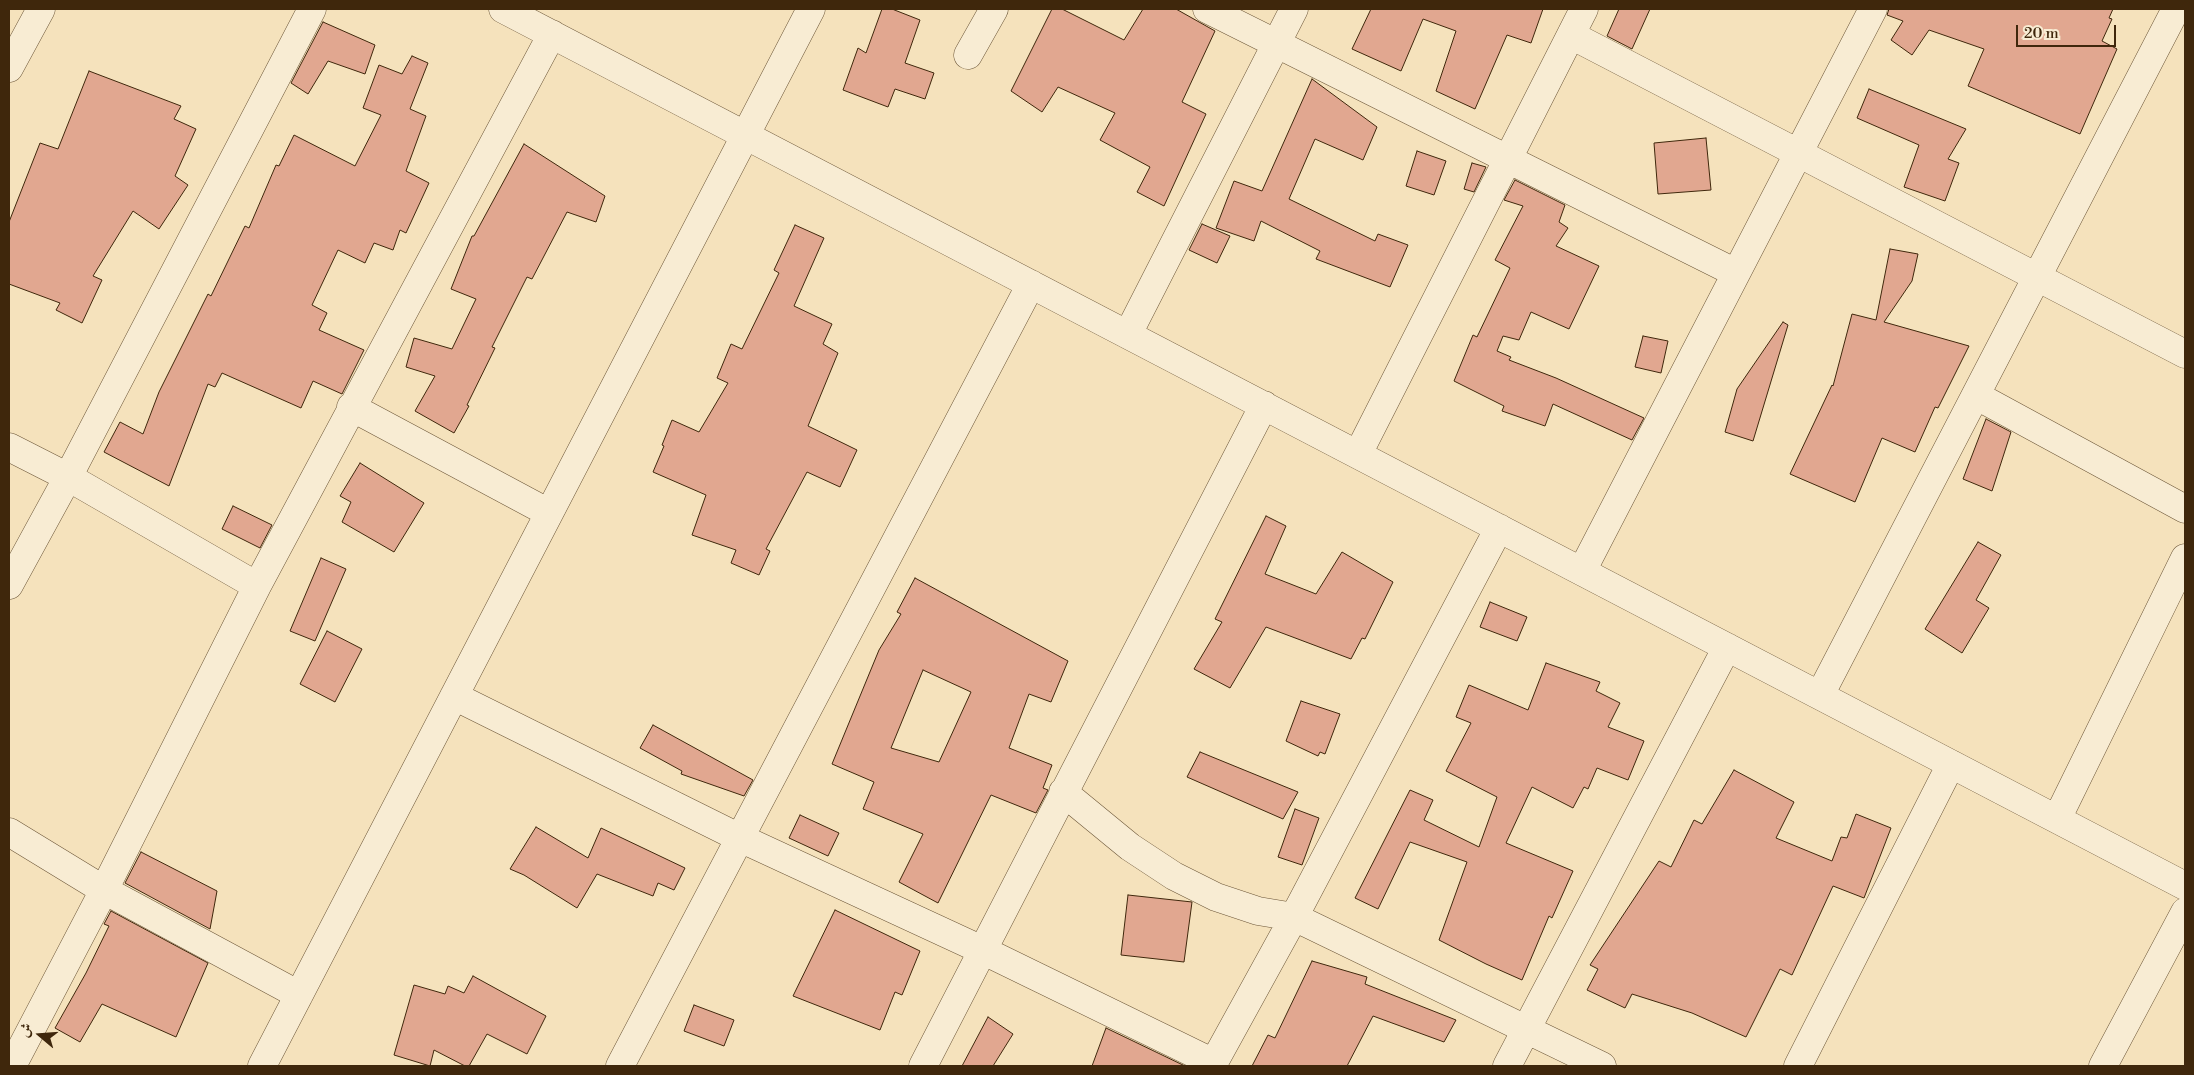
<!DOCTYPE html>
<meta charset="utf-8">
<style>
body{margin:0}
#map{position:relative;width:2194px;height:1075px;overflow:hidden;background:#f5e2bc;font-family:"Libre Bodoni",Amiri,serif}
canvas{display:block}
.frame{position:absolute;inset:0;border:10px solid #3f270c;pointer-events:none}
.north{position:absolute;left:15px;top:1010px;width:50px;height:50px;-webkit-text-stroke:4px #f8ecd3;paint-order:stroke;rotate:288deg;font-size:14px;font-weight:700;line-height:20px;text-align:center;color:#3f270c}
.north::after{content:'';display:block;margin:auto;width:18px;height:22px;background:#3f270c;clip-path:polygon(50% 0,100% 100%,50% 72%,0 100%)}
.scale{position:absolute;left:2016px;top:25px;width:100px;height:22px;box-sizing:border-box;border:2px solid #3f270c;border-top:0;padding-left:6px;font-size:15px;line-height:18px;white-space:nowrap;color:#3f270c;-webkit-text-stroke:4px #f8ecd3;paint-order:stroke}
</style>
<div id="map">
<canvas width="2194" height="1075"></canvas>
<div class="frame"></div>
<div class="north">ش</div>
<div class="scale">20 m</div>
</div>
<script>
const c = document.querySelector('canvas').getContext('2d');
c.lineJoin = 'round';
function fill(path, color) {
  c.fillStyle = color;
  c.fill(path, 'evenodd');
}
function toPath(rows) {
  const path = new Path2D();
  for (const r of rows) {
    path.moveTo(r[0], r[1]);
    for (let i = 2; i < r.length; i += 2) path.lineTo(r[i], r[i + 1]);
  }
  return path;
}
function trace(path, color, width, dash) {
  c.strokeStyle = color;
  c.lineWidth = width;
  c.lineCap = dash ? 'butt' : 'round';
  c.setLineDash(dash || []);
  c.stroke(path);
}
const building = toPath([
 [882,9,892,9,920,20,905,63,934,73,925,99,895,89,888,107,843,90,858,48,866,53,882,9],
 [1052,9,1062,9,1124,40,1143,9,1176,9,1215,31,1182,102,1206,114,1164,206,1137,192,1150,167,1100,140,1115,113,1058,87,1042,112,1011,91,1052,9],
 [1371,9,1543,9,1531,43,1507,35,1475,109,1436,91,1456,31,1423,19,1401,71,1352,49,1371,9],
 [1619,9,1650,9,1632,49,1607,36,1619,9],
 [1889,9,2113,9,2109,18,2112,19,2102,41,2117,49,2080,134,1968,86,1984,49,1929,30,1912,55,1891,40,1903,21,1887,15,1889,9],
 [323,22,375,45,365,74,328,61,308,94,291,83,323,22],
 [412,56,428,63,410,109,426,116,406,171,429,183,406,233,400,230,393,250,374,243,365,263,338,250,312,305,327,313,319,330,364,350,342,394,313,381,301,408,222,373,215,387,208,384,169,486,104,452,120,422,143,434,159,392,208,294,211,296,245,226,249,228,276,165,279,166,294,135,355,166,381,115,363,108,379,65,402,74,412,56],
 [89,71,181,106,174,119,196,129,175,176,188,185,159,229,133,211,93,276,102,280,82,323,56,310,60,303,9,284,9,222,40,143,58,149,89,71],
 [1312,79,1377,127,1363,160,1315,139,1289,199,1375,241,1378,234,1408,245,1390,287,1316,259,1320,251,1261,221,1254,241,1216,228,1234,181,1262,191,1312,79],
 [1869,89,1966,129,1948,159,1959,163,1945,201,1904,187,1919,145,1857,118,1869,89],
 [1706,138,1711,190,1658,194,1654,143,1706,138],
 [524,144,605,196,596,222,567,212,532,279,527,277,492,347,495,348,467,405,469,406,454,433,415,411,435,376,406,367,414,338,452,349,476,299,451,289,472,236,474,236,524,144],
 [1417,151,1446,161,1434,195,1406,186,1417,151],
 [1472,163,1486,167,1474,192,1464,189,1472,163],
 [1515,180,1565,205,1559,222,1568,228,1556,246,1599,266,1569,329,1531,312,1519,340,1503,336,1497,351,1511,357,1509,360,1556,378,1644,418,1632,440,1553,404,1545,426,1502,411,1504,406,1454,381,1473,335,1477,337,1510,268,1495,260,1523,206,1504,200,1515,180],
 [1202,224,1230,236,1217,263,1189,250,1202,224],
 [795,225,824,238,794,306,832,324,823,344,838,353,808,426,857,450,840,487,807,472,766,549,770,551,759,575,731,563,736,550,692,535,706,495,653,472,664,446,662,445,672,420,699,432,728,383,717,378,731,344,742,349,779,273,774,270,795,225],
 [1890,249,1918,254,1912,281,1884,322,1969,346,1938,408,1935,407,1915,452,1882,438,1855,502,1790,474,1832,385,1833,386,1852,314,1876,320,1890,249],
 [1783,322,1788,325,1753,441,1725,432,1737,389,1783,322],
 [1643,336,1668,341,1661,373,1635,367,1643,336],
 [1986,419,2011,432,1992,491,1963,479,1986,419],
 [360,463,424,503,394,552,342,522,351,502,340,496,360,463],
 [233,506,272,525,260,548,222,529,233,506],
 [1266,516,1286,526,1265,574,1316,594,1342,552,1393,582,1365,639,1362,638,1351,659,1266,627,1230,688,1194,669,1222,622,1215,619,1266,516],
 [1978,542,2001,555,1976,600,1989,608,1962,653,1925,629,1978,542],
 [321,558,346,569,315,641,290,631,321,558],
 [915,578,1068,661,1051,702,1029,694,1009,748,1052,765,1043,788,1048,790,1036,813,991,795,938,903,899,882,923,834,863,809,874,782,832,764,879,650,901,614,897,612,915,578],
 [923,670,971,692,939,762,891,748,923,670],
 [1490,602,1527,617,1517,641,1480,627,1490,602],
 [327,631,362,649,335,702,300,684,327,631],
 [1546,663,1600,682,1596,691,1620,703,1608,727,1644,741,1628,780,1597,768,1588,789,1584,787,1573,808,1532,787,1506,843,1573,871,1552,918,1549,916,1522,980,1486,964,1439,940,1467,862,1410,842,1378,909,1355,898,1410,790,1433,800,1424,820,1479,847,1497,797,1446,771,1471,723,1456,717,1469,685,1528,710,1546,663],
 [1301,701,1340,714,1325,754,1320,752,1318,756,1286,741,1301,701],
 [653,725,753,780,744,796,681,774,682,771,640,748,653,725],
 [1200,752,1298,792,1283,819,1187,777,1200,752],
 [1734,770,1794,802,1776,838,1832,861,1841,837,1847,838,1856,814,1891,828,1864,898,1833,886,1792,975,1780,969,1746,1037,1692,1013,1632,994,1625,1008,1587,990,1598,969,1590,965,1659,861,1671,867,1694,820,1702,824,1734,770],
 [1295,809,1319,818,1302,865,1278,857,1295,809],
 [800,815,839,833,828,856,789,838,800,815],
 [536,827,588,858,601,828,685,868,674,890,658,883,653,896,597,874,577,908,524,875,510,869,536,827],
 [141,852,217,891,210,929,125,883,141,852],
 [1128,895,1192,902,1184,962,1121,955,1128,895],
 [835,910,920,951,902,995,895,992,880,1030,793,996,835,910],
 [111,911,208,963,176,1037,102,1004,80,1042,55,1028,86,973,109,926,104,924,111,911],
 [1312,961,1367,977,1365,984,1456,1020,1444,1042,1373,1016,1347,1066,1252,1066,1268,1035,1275,1038,1312,961],
 [473,976,546,1016,527,1054,487,1034,469,1066,465,1066,434,1050,430,1066,394,1055,414,985,445,994,448,986,464,993,473,976],
 [694,1005,734,1020,724,1046,684,1031,694,1005],
 [988,1017,1013,1034,993,1066,962,1066,988,1017],
 [1106,1028,1185,1066,1092,1066,1106,1028]
]);
fill(building, '#e1a790');
trace(building, '#3f270c', 1);
const minor = toPath([
 [503,9,2185,886],
 [1207,9,1736,273],
 [1571,35,2185,354],
 [968,55,994,9],
 [9,68,41,9],
 [1128,334,1294,9],
 [1977,396,2185,509],
 [351,407,549,513],
 [9,447,68,477,257,586],
 [1358,454,1584,9],
 [1582,571,1873,9],
 [9,585,68,477,312,9],
 [1820,695,2176,9],
 [454,696,740,838,982,950,1214,1063],
 [1063,792,1130,847,1174,876,1216,897,1258,911,1294,917,1602,1066],
 [2057,819,2185,558],
 [9,832,104,890,299,995],
 [12,1066,104,890,257,586,552,34],
 [262,1066,811,9],
 [620,1066,1031,284],
 [923,1066,1264,405],
 [1212,1066,1294,917,1499,528],
 [1507,1066,1727,647],
 [1798,1066,1951,764],
 [2103,1066,2185,912]
]);
trace(minor, '#6c5638', 29);
trace(minor, '#f8ecd3', 28);
</script>
